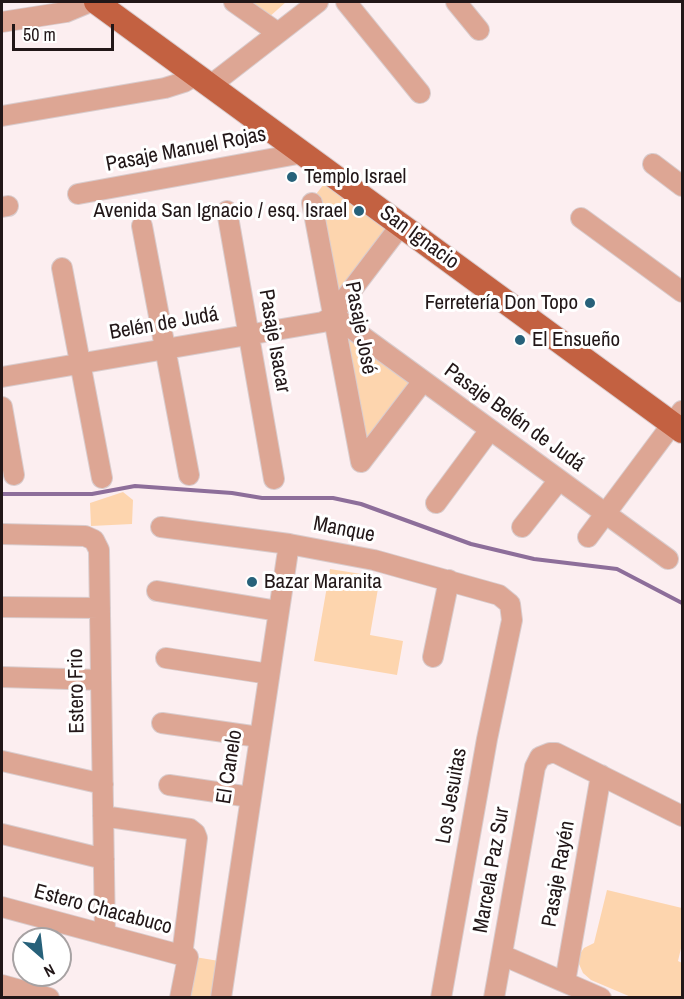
<!DOCTYPE html>
<meta charset="utf-8">
<style>
body{margin:0}
#map{position:relative;width:684px;height:999px;overflow:hidden;background:#fceef0;font-family:"Archivo Narrow",sans-serif}
canvas{display:block}
.frame{position:absolute;inset:0;border:3px solid #221718;pointer-events:none}
.north{position:absolute;left:12px;top:927px;width:60px;height:60px;box-sizing:border-box;background:#fff;border:2px solid #a7a2a3;border-radius:50%;rotate:152deg;font-size:16px;font-weight:700;line-height:24px;text-align:center;color:#221718}
.north::after{content:'';display:block;margin:auto;width:21px;height:27px;background:#27617a;clip-path:polygon(50% 0,100% 100%,50% 72%,0 100%)}
.scale{position:absolute;left:12px;top:24px;width:102px;height:27px;box-sizing:border-box;border:3px solid #221718;border-top:0;padding-left:8px;font-size:18px;line-height:21px;white-space:nowrap;color:#221718;-webkit-text-stroke:4px #fff;paint-order:stroke}
</style>
<div id="map">
<canvas width="684" height="999"></canvas>
<div class="frame"></div>
<div class="north">N</div>
<div class="scale">50 m</div>
</div>
<script>
const c = document.querySelector('canvas').getContext('2d');
c.lineJoin = 'round';
function fill(path, color) {
  c.fillStyle = color;
  c.fill(path, 'evenodd');
}
function toPath(rows) {
  const path = new Path2D();
  for (const r of rows) {
    path.moveTo(r[0], r[1]);
    for (let i = 2; i < r.length; i += 2) path.lineTo(r[i], r[i + 1]);
  }
  return path;
}
function trace(path, color, width, dash) {
  c.strokeStyle = color;
  c.lineWidth = width;
  c.lineCap = dash ? 'butt' : 'round';
  c.setLineDash(dash || []);
  c.stroke(path);
}
function write(font, color, halo, rows, align = 'center') {
  c.font = font + ' "Archivo Narrow",sans-serif';
  c.lineWidth = 6;
  c.setLineDash([]);
  c.textBaseline = 'middle';
  c.strokeStyle = halo;
  c.fillStyle = color;
  for (const [text, x, y, turn = 0] of rows) {
    c.save();
    c.translate(x, y);
    c.rotate((+turn || 0) * Math.PI / 180);
    c.textAlign = isNaN(turn) ? turn : align;
    if (halo) c.strokeText(text, 0, 0);
    c.fillText(text, 0, 0);
    c.restore();
  }
}
fill(toPath([
 [253,2,286,2,268,18],
 [327,180,388,225,336,295,310,202],
 [341,323,415,378,362,448],
 [123,492,133,500,132,524,91,526,90,503],
 [330,569,380,577,370,635,403,641,397,675,314,661],
 [607,890,682,908,682,944,678,961,682,963,682,997,631,997,591,980,583,973,579,964,579,955,584,948,594,943],
 [195,957,219,961,213,997,188,998]
]), '#fdd5ae');
trace(toPath([
 [2,494,92,494,135,486,232,493,262,498,333,498,361,504,471,544,534,559,617,569,682,603]
]), '#8d6e9a', 4);
const minor = toPath([
 [234,2,278,33],
 [346,2,420,93],
 [456,2,479,30],
 [2,22,66,12,90,2],
 [211,85,318,2],
 [2,116,165,88,184,82,196,75],
 [653,164,682,186],
 [78,194,303,153],
 [312,203,361,462],
 [2,207,8,206],
 [227,211,274,479],
 [581,218,682,292],
 [142,226,189,475],
 [62,268,102,478],
 [333,315,668,559],
 [2,377,323,322,331,317,401,225],
 [2,407,14,475],
 [361,462,423,381],
 [436,503,490,430],
 [161,527,289,544,374,560,499,595,510,604,512,620,487,739,441,998],
 [522,527,559,480],
 [2,534,85,536,94,540,99,550,105,935],
 [588,537,682,411],
 [157,591,278,611],
 [2,607,100,608],
 [433,657,449,580],
 [166,658,269,674],
 [2,677,101,680],
 [162,723,259,737],
 [2,761,103,784],
 [169,785,250,797],
 [103,816,190,829,195,833,197,838,182,955],
 [2,834,104,859],
 [2,907,188,957,180,998],
 [502,955,601,998],
 [565,982,601,775],
 [2,985,49,998],
 [221,998,289,544],
 [494,998,535,767,540,757,550,753,556,753,682,816]
]);
const major = toPath([
 [96,2,682,431]
]);
trace(minor, '#d9cccd', 22);
trace(major, '#d9cccd', 26);
trace(minor, '#dda694', 20);
trace(major, '#c36141', 24);
for (const [x, y, r, color] of [
 [292,177,6,"#27617a"],
 [359,211,6,"#27617a"],
 [590,303,6,"#27617a"],
 [520,340,6,"#27617a"],
 [252,582,6,"#27617a"]
]) {
  const dot = new Path2D();
  dot.arc(x, y, r, 0, 2 * Math.PI);
  c.fillStyle = color;
  c.fill(dot);
  trace(dot, '#fff', 2);
}
write('21px', '#221718', '#fff', [
 ["Pasaje Manuel Rojas",186,150,-11],
 ["San Ignacio",419,238,36],
 ["Belén de Judá",164,324,-10],
 ["Pasaje José",360,328,79],
 ["Pasaje Isacar",274,341,80],
 ["Pasaje Belén de Judá",514,418,36],
 ["Manque",344,530,11],
 ["Estero Frio",77,691,-91],
 ["El Canelo",230,767,-81],
 ["Los Jesuitas",452,796,-80],
 ["Marcela Paz Sur",492,870,-80],
 ["Pasaje Rayén",559,874,-80],
 ["Estero Chacabuco",103,910,15]
]);
write('21px', '#221718', '#fff', [
 ["Templo Israel",304,177],
 ["Avenida San Ignacio / esq. Israel",347,211,"right"],
 ["Ferretería Don Topo",578,303,"right"],
 ["El Ensueño",532,340],
 ["Bazar Maranita",264,582]
], 'left');
</script>
